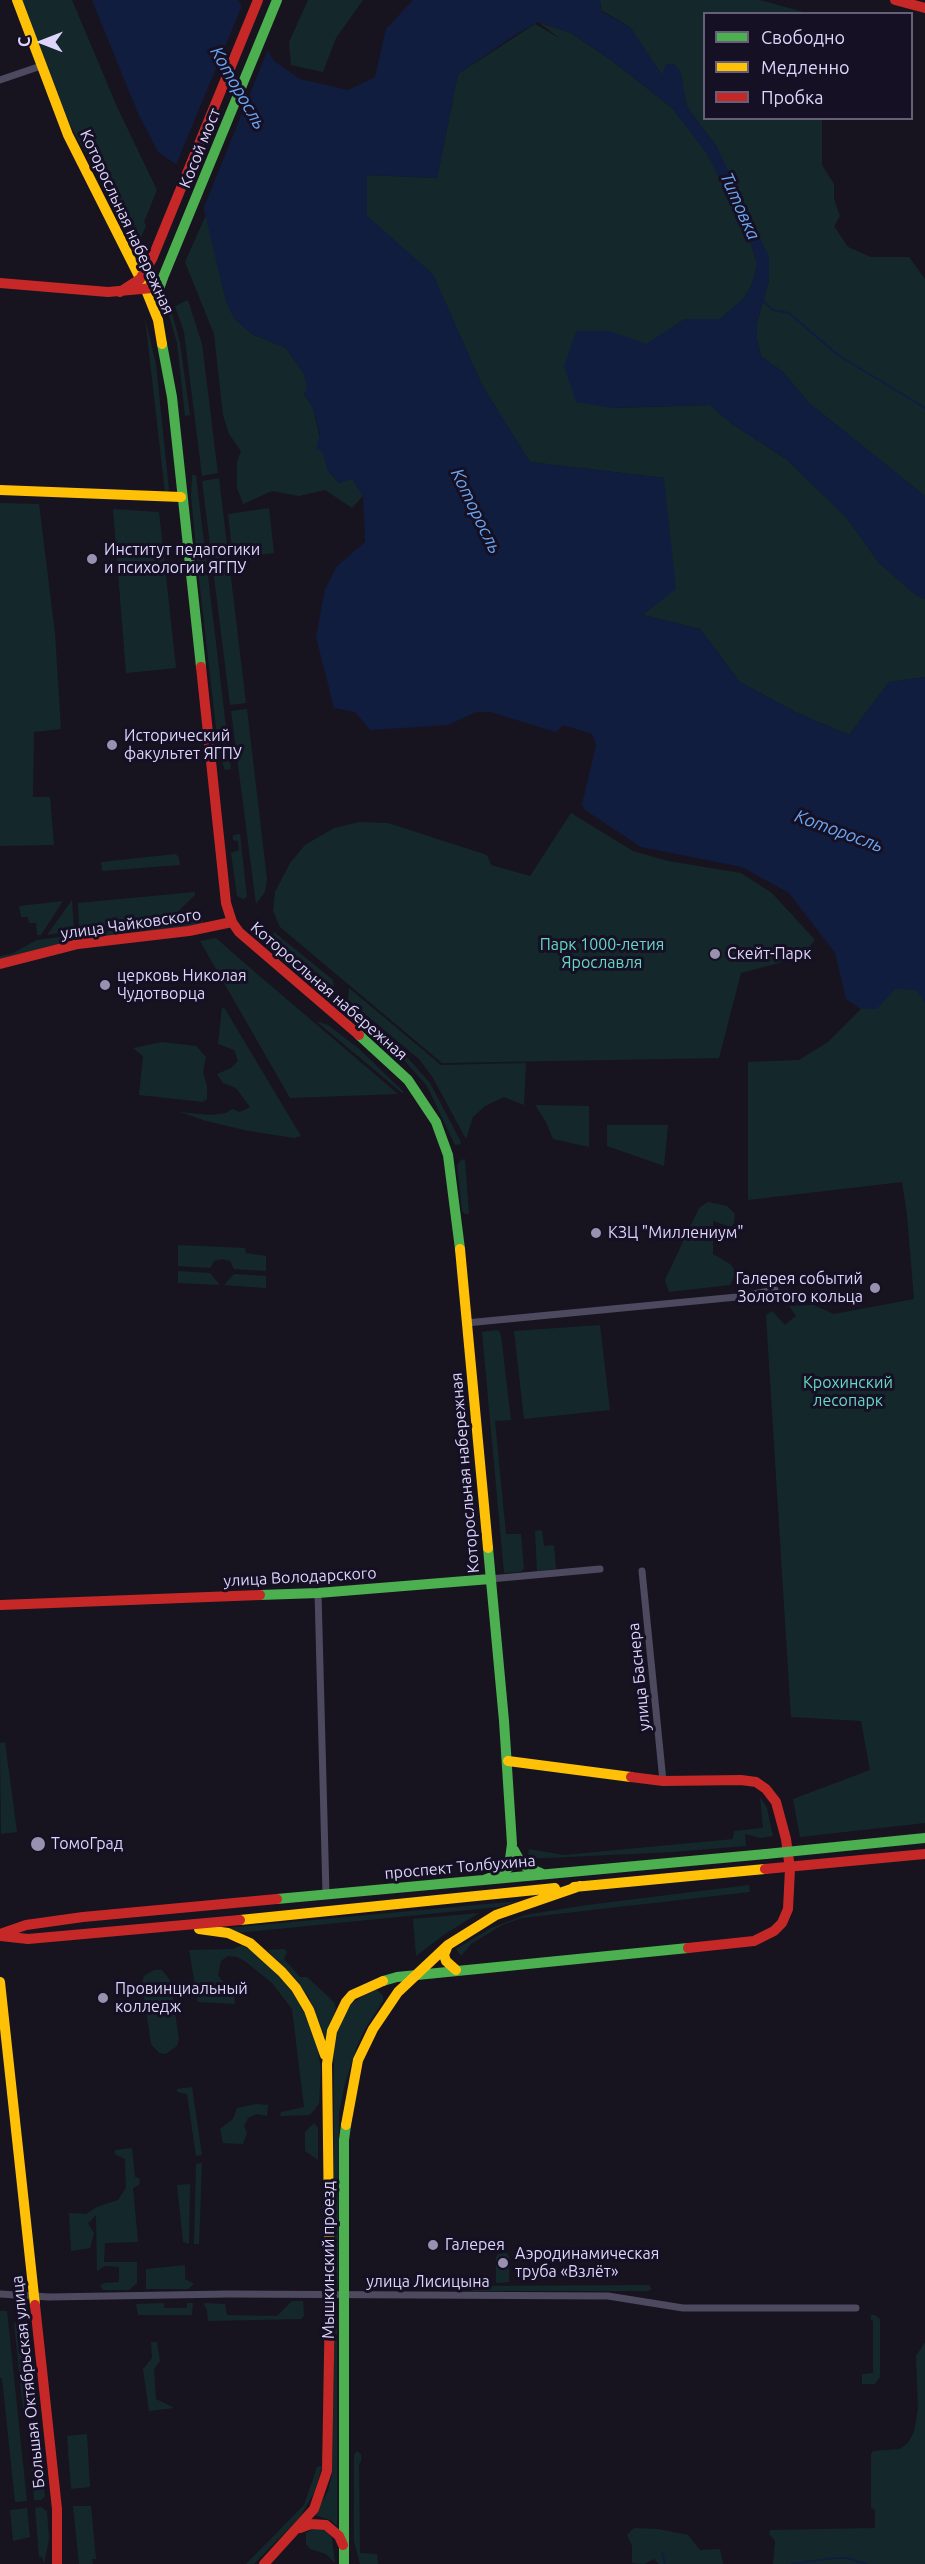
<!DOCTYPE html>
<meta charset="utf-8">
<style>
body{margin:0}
#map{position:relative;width:925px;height:2564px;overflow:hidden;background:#17141f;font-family:Ubuntu,sans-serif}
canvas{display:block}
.legend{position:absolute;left:703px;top:12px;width:210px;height:108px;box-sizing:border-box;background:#151023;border:2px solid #655f7a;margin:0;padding:8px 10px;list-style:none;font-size:18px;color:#ddd5fc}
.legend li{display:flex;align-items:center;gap:12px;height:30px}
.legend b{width:30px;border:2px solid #655f7a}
.north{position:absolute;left:12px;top:12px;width:60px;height:60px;-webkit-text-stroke:4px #151023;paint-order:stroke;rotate:270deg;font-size:16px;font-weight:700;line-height:24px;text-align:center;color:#ddd5fc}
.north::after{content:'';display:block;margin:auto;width:21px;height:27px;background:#ddd5fc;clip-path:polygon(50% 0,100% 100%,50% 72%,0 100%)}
</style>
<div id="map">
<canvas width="925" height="2564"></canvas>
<ul class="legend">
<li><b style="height:8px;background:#4caf50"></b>Свободно</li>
<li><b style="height:8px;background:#ffc107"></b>Медленно</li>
<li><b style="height:8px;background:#c62828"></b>Пробка</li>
</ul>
<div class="north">С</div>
</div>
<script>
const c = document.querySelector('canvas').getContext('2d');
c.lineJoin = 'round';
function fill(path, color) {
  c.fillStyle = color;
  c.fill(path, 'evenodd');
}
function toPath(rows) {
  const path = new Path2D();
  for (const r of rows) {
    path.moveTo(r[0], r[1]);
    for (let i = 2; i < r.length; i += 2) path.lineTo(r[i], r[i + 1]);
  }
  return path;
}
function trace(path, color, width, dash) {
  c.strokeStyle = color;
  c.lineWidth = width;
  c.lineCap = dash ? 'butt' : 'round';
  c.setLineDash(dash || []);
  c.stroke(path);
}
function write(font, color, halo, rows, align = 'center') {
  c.font = font + ' Ubuntu,sans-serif';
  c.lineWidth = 6;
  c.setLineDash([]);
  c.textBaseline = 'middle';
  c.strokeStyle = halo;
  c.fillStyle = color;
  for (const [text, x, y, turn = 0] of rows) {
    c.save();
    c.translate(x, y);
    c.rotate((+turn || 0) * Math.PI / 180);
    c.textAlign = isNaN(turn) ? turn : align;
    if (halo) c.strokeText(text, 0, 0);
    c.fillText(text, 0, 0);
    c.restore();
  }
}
fill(toPath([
 [20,0,72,0,118,109,157,190,144,222,146,226,141,237,136,242,71,127],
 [308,0,363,0,336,38,323,72,291,65,289,42],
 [600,0,760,0,807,13,704,14,704,118,822,119,822,165,834,184,834,199,840,216,834,226,848,247,871,257,909,257,925,279,925,496,808,402,783,372,761,356,757,339,757,323,769,280,717,147,687,107,680,70,662,75,630,27,601,10],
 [538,22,571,33,611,60,672,108,706,152,746,227,757,264,753,282,744,298,720,319,685,319,646,345,610,332,612,408,710,405,732,424,786,459,846,517,879,563,916,595,925,599,925,677,889,682,849,735,795,712,740,682,700,629,643,615,664,478,530,462,482,385,433,275,367,216,367,175,437,178,458,74,535,24,561,39],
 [206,215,226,301,234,318,252,334,286,348,304,374,308,388,304,394,313,408,328,471,339,483,352,478,363,496,352,508,325,490,299,496,272,491,243,504,237,488,237,462,241,451,229,434,223,415,214,334,185,262],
 [188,300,202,344,218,473,202,476,184,332,175,306],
 [167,308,172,312,180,343,190,415,185,416,177,343],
 [145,318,156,364,169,490,165,493],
 [192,475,196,475,231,769,225,770,219,754,199,579,191,496],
 [219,478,246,703,230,705,202,481],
 [0,503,39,504,55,633,61,729,34,732,33,797,50,797,54,845,0,846],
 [269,508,274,553,233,558,228,514],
 [113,509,159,512,176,668,126,673],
 [247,709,267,879,265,892,256,904,231,711],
 [571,813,633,851,668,861,741,873,772,893,815,940,801,957,741,973,719,1058,442,1063,280,927,273,911,275,892,290,863,305,845,334,828,360,822,388,823,487,855,491,865,530,876],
 [240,834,247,897,243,899,237,896,231,853,239,850,238,841,233,840,233,835],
 [176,854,179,858,180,865,102,871,101,862],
 [195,892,195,895,171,918,79,928,78,903],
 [72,900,74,930,47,935],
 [63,901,41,935,37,935,36,923,29,923,28,917,21,917,19,906],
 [203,920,203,924,199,926,80,939,80,934],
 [274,932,333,980,334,987,273,939,272,935],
 [68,936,62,943,0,959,0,956,11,954,37,940],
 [216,938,256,973,398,1094,290,1098,200,941],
 [267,941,408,1058,430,1083,461,1142,460,1144,455,1145,427,1086,404,1060,265,945],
 [915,984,925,1002,925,1823,800,1837,793,1799,870,1770,861,1721,791,1717,766,1315,772,1311,785,1325,796,1316,789,1306,813,1305,834,1314,914,1299,907,1215,902,1182,748,1200,748,1062,799,1060,828,1042,885,985],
 [349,988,441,1065,526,1063,524,1105,504,1097,485,1106,473,1117,466,1139,433,1078,419,1059,348,1000],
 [222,1007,225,1009,301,1136,294,1138,249,1131,206,1121,180,1112,211,1115,226,1113,232,1109,240,1112,250,1107,236,1088,223,1083,217,1074,231,1068,238,1061,234,1050,218,1044],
 [316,1021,328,1025,358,1048,404,1092,402,1093],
 [162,1042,196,1046,206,1057,203,1072,207,1086,207,1099,203,1102,139,1095,143,1056,133,1048],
 [535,1105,589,1106,589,1147,553,1139,546,1122],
 [607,1125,668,1125,664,1166,607,1146],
 [465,1159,469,1214,465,1214,462,1211,457,1165,461,1160],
 [708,1202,727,1206,735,1214,734,1223,731,1227,713,1221,713,1254,730,1264,734,1269,734,1277,730,1285,669,1292,665,1280,699,1208],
 [178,1245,245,1248,246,1253,266,1256,266,1271,234,1269,230,1261,222,1259,214,1261,210,1268,178,1266],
 [178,1271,210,1273,220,1285,178,1283],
 [234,1274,266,1276,266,1288,224,1285],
 [600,1325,610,1410,524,1419,514,1331],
 [498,1330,501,1335,511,1420,495,1421,506,1534,521,1534,524,1569,520,1572,504,1573,482,1332],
 [542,1530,544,1546,554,1545,556,1569,537,1571,535,1531],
 [5,1742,17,1832,1,1834,0,1743],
 [760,1797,767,1808,773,1836,761,1838,745,1834,746,1846,673,1852,548,1858,535,1858,528,1854,529,1849,564,1855,733,1839,734,1831,763,1828],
 [749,1885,750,1892,522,1918,502,1925,471,1944,461,1956,456,1949,491,1928,525,1915,587,1905],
 [519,1901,499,1907,237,1933,227,1928],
 [479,1913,445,1934,416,1956,413,1919],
 [242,1945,260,1956,291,1988,302,2006,317,2046,321,2069,319,2104,310,2115,280,2116,281,2112,304,2107,292,2009,272,1983,246,1962,237,1957,228,1956,221,1961,218,1975,222,1981,233,1985,235,2004,198,2002,189,1950,233,1949],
 [284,1949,287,1952,284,1959,300,1977,307,1977,334,2002,336,2008,325,2038,308,1996,294,1977,267,1950],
 [154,1970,162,1970,170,1980,179,2039,177,2046,166,2054,159,2053,151,2044,142,1983,144,1976],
 [375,1988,383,1996,383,2001,365,2029,357,2046,344,2087,339,2114,338,2286,336,2289,333,2286,334,2038,348,2006],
 [192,2087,202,2155,196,2156,187,2094,177,2092,177,2089],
 [256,2104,268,2105,267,2116,256,2114,248,2118,244,2126,247,2133,243,2144,223,2143,220,2129,233,2119,237,2108],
 [314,2123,318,2128,318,2160,305,2151,305,2132],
 [132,2148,135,2177,140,2179,139,2185,133,2188,138,2242,105,2243,104,2262,137,2262,137,2283,129,2290,103,2290,100,2286,104,2283,119,2282,119,2267,105,2266,97,2271,96,2215,88,2223,94,2233,90,2248,71,2251,69,2213,86,2214,97,2207,118,2200,126,2188,125,2159,115,2154,115,2150],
 [202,2163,199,2244,194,2244,196,2164],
 [190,2184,189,2244,183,2242,177,2185],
 [506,2253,509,2256,509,2282,496,2283,496,2257,498,2254],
 [185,2265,185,2279,194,2284,188,2289,146,2289,146,2269],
 [649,2285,652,2289,648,2291,473,2291,470,2286],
 [292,2301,303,2301,304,2316,301,2319,208,2321,207,2310,203,2303,225,2304,227,2315,277,2316],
 [335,2301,337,2303,337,2526,330,2520,315,2515,328,2491,332,2475],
 [164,2303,164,2308,187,2308,187,2303,193,2303,192,2315,138,2315,136,2304],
 [0,2311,7,2311,27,2501,15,2502,2,2378,0,2378],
 [871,2315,875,2315,880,2319,880,2377,875,2384,862,2384,862,2374,873,2373,873,2321,871,2320],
 [14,2323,25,2324,35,2403,32,2408,23,2409],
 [151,2342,157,2342,160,2361,154,2369,156,2399,174,2408,149,2411,143,2369,152,2358],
 [925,2342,925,2564,773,2564,775,2541,769,2534,770,2530,875,2528,875,2510,871,2508,871,2454,873,2451,900,2449,908,2443,914,2432,918,2409,916,2356],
 [87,2434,90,2487,71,2489,67,2436],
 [357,2451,361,2454,361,2461,359,2464,360,2553,377,2554,378,2564,360,2564,354,2541,354,2455],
 [40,2462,45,2496,41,2500,34,2500,31,2463],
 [322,2466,315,2491,300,2517,254,2564,246,2564,304,2505,317,2467],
 [73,2506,91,2506,96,2559,92,2559,93,2564,79,2564],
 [41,2507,47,2511,49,2539,44,2564,42,2557,39,2557,35,2508],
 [27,2508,30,2537,13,2541,10,2510],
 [320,2528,327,2531,332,2538,335,2563,326,2554,310,2549,306,2544,306,2533,313,2529],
 [634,2528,658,2529,688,2535,700,2550,720,2549,723,2564,659,2564,654,2559,644,2564,632,2563,632,2546,627,2535]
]), '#14282b');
fill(toPath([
 [92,0,238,0,274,61,300,79,348,90,375,77,386,29,413,0,600,0,601,11,630,27,662,75,666,64,674,64,680,70,687,107,717,147,769,257,769,280,757,323,757,339,761,356,783,372,808,402,925,496,925,599,916,595,879,563,846,517,786,459,732,424,710,405,612,408,576,402,564,366,576,331,610,331,646,344,685,319,720,319,744,298,753,282,757,264,746,227,706,152,672,108,611,60,571,33,538,22,515,35,458,74,437,178,367,175,367,216,433,274,482,385,530,462,664,478,676,589,643,615,700,629,740,682,795,712,849,735,889,682,925,677,925,1004,917,990,895,989,877,1009,861,1009,846,999,835,953,789,893,742,867,641,847,585,810,582,804,596,745,592,734,563,725,556,732,490,712,476,712,448,725,370,730,355,712,334,708,316,637,325,589,337,566,365,542,363,496,352,479,340,483,328,471,322,451,316,449,320,434,313,408,304,394,307,388,304,374,286,348,252,334,234,318,226,301,203,206,186,171,158,152,137,111]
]), '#111d3f');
fill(toPath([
 [243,3,269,47,202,212,184,173,175,167]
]), '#17141f');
trace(toPath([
 [762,300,773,310,789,313,838,355,925,408],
 [662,2552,665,2564],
 [791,2564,835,2558,847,2558,866,2564]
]), '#111d3f', 2);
trace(toPath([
 [0,80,41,66],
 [466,1323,737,1297,775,1290],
 [642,1571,663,1781],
 [490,1579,600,1569],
 [318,1593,326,1894],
 [0,2294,49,2297,228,2294,608,2296,683,2308,856,2308]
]), '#4d4a5f', 7);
trace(toPath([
 [155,309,156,297,164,275,277,0],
 [162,344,172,397,201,667],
 [359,1035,408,1080,436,1122,448,1155,460,1249],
 [260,1595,318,1593,490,1579],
 [514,1850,522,1865,541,1873],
 [484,1880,500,1874,509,1867,512,1844,504,1721,488,1548],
 [277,1899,766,1854],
 [383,1981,397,1977,688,1948],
 [344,2564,344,2140,346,2125]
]), '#4caf50', 10);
trace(toPath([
 [17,0,68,135,146,290,158,320,162,344],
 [0,490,181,497],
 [460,1249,488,1548],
 [508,1761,631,1777],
 [574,1887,765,1869],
 [240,1920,555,1888],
 [199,1929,228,1933,250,1943,282,1972,296,1988,309,2010,325,2055],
 [448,1945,444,1955,446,1961,456,1970],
 [0,1982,35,2305],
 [346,2125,358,2060,373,2029,398,1992,448,1945,496,1915,580,1886],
 [330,2299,327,2064,332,2031,346,2002,352,1995,383,1981]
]), '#ffc107', 10);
trace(toPath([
 [895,0,925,8],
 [0,283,108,292,152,288],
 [120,292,140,279,152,259,258,0],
 [201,667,226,903,232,922,239,932,359,1035],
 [0,964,78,944,189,931,232,922],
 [0,1605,260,1595],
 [631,1777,663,1781,741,1780,756,1782,766,1789,776,1802,786,1839,790,1869,788,1909,782,1923,774,1931,754,1941,688,1948],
 [0,1934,26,1925,83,1917,277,1899],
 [0,1936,28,1939,240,1920],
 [35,2305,57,2509,57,2564],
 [300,2528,311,2524,326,2525,339,2536,343,2545],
 [264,2564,314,2509,327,2471,330,2299]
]), '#c62828', 10);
trace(toPath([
 [766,1854,925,1838]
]), '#4caf50', 10);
trace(toPath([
 [765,1869,925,1854]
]), '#c62828', 10);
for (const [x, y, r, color] of [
 [92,559,6,"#9891af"],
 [112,745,6,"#9891af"],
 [715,954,6,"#9891af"],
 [105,985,6,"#9891af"],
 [596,1233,6,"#9891af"],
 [875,1288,6,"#9891af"],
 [38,1844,8,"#9891af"],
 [103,1998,6,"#9891af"],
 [433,2245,6,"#9891af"],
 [503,2263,6,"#9891af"]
]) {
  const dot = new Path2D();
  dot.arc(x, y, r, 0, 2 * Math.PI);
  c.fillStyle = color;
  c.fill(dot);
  trace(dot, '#151023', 2);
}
write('16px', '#ddd5fc', '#151023', [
 ["Косой мост",200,148,-68],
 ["Которосльная набережная",127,222,65],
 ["улица Чайковского",131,924,-8],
 ["Которосльная набережная",329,991,41],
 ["Которосльная набережная",465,1473,-95],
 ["улица Володарского",300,1577,-3],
 ["улица Баснера",639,1677,-96],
 ["проспект Толбухина",460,1867,-5],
 ["Мышкинский проезд",329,2260,-90],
 ["улица Лисицына",428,2282],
 ["Большая Октябрьская улица",28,2382,-96]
]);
write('16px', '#ddd5fc', '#151023', [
 ["Институт педагогики",104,550],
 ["и психологии ЯГПУ",104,568],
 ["Исторический",124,736],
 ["факультет ЯГПУ",124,754],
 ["Скейт-Парк",727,954],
 ["церковь Николая",117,976],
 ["Чудотворца",117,994],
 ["КЗЦ \"Миллениум\"",608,1233],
 ["Галерея событий",863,1279,"right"],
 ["Золотого кольца",863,1297,"right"],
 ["ТомоГрад",51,1844],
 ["Провинциальный",115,1989],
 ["колледж",115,2007],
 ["Галерея",445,2245],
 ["Аэродинамическая",515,2254],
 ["труба «Взлёт»",515,2272]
], 'left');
write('16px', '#66d7c5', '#151023', [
 ["Парк 1000-летия",602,945],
 ["Ярославля",602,963],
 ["Крохинский",848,1383],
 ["лесопарк",848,1401]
]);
write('italic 18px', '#6ba7f4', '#151023', [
 ["Которосль",238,88,60],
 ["Титовка",740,206,66],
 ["Которосль",476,511,64],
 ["Которосль",839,831,20]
]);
</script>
